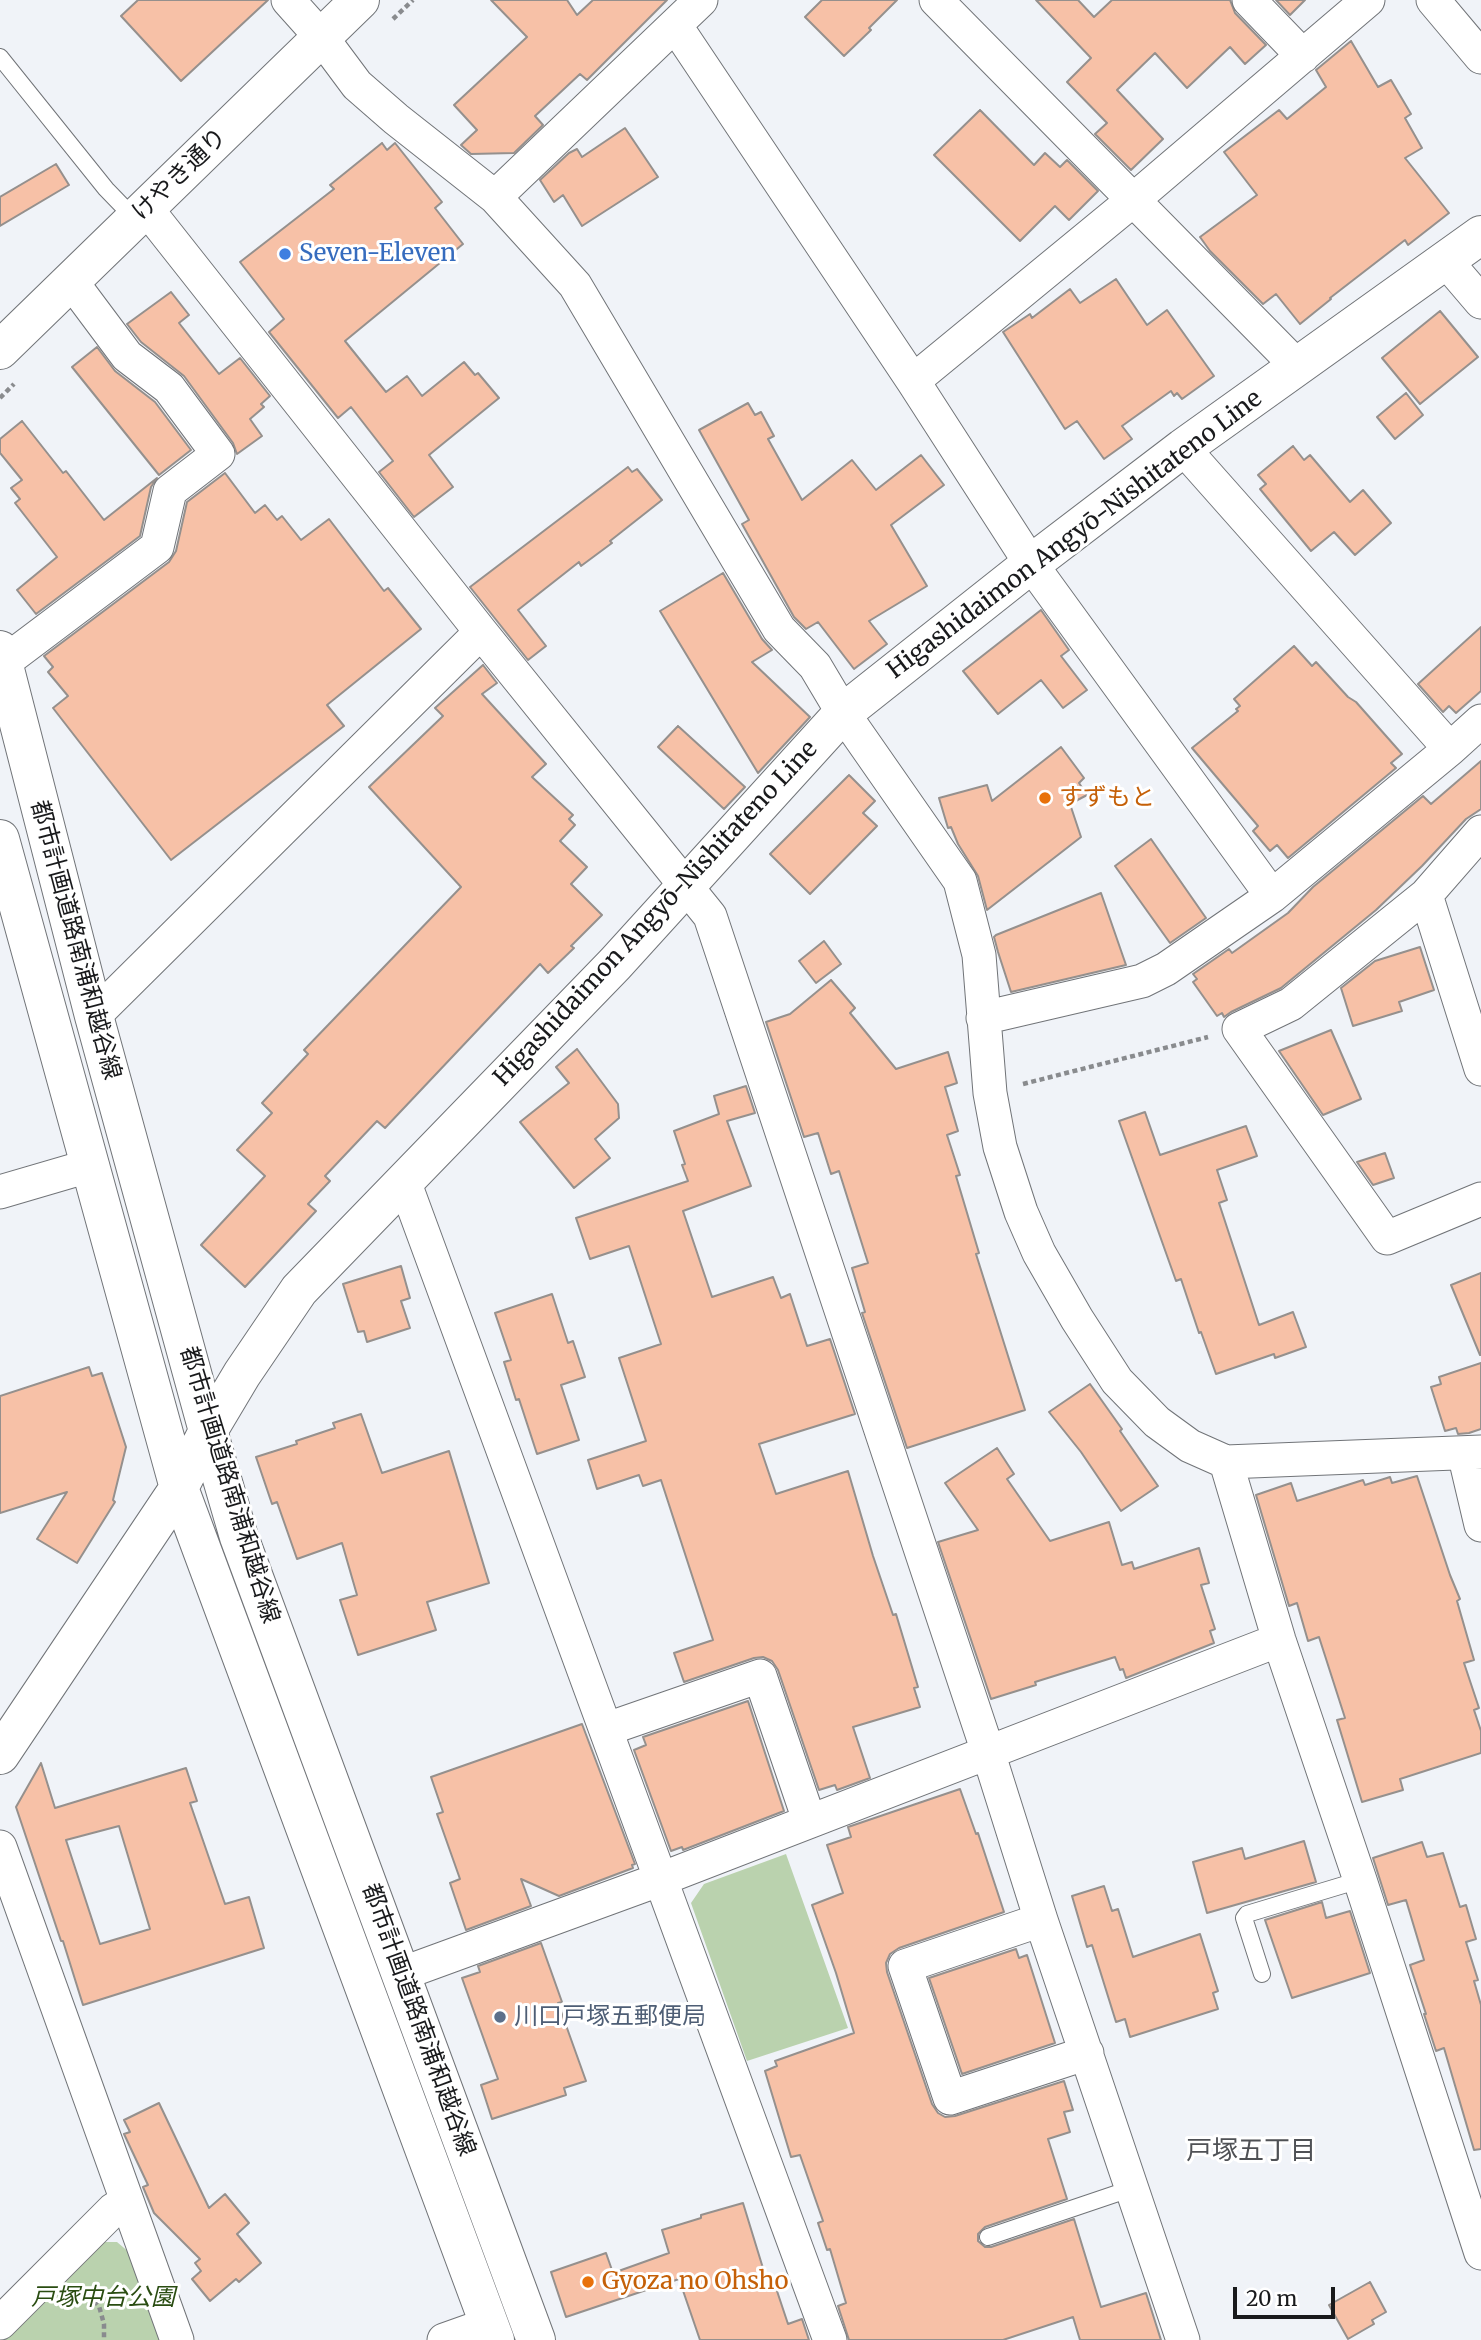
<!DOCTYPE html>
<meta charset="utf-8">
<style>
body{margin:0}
#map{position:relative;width:1481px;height:2340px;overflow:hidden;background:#f0f3f8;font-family:Merriweather,serif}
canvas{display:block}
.scale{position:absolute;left:1233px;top:2287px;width:102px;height:32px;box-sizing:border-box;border:4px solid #191a1c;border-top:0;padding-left:9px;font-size:21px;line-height:24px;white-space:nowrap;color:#191a1c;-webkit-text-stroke:5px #fff;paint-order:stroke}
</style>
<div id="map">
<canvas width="1481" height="2340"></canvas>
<div class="scale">20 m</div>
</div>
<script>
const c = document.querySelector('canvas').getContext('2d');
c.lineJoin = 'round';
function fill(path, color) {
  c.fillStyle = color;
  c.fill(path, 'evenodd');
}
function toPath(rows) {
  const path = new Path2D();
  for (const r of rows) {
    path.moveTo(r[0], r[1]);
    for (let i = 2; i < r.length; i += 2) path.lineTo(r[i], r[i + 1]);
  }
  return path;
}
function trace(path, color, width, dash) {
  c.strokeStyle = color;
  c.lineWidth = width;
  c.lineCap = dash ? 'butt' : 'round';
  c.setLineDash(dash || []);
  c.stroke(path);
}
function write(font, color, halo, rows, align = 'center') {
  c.font = font + ' Merriweather,"Noto Sans JP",serif';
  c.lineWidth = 6;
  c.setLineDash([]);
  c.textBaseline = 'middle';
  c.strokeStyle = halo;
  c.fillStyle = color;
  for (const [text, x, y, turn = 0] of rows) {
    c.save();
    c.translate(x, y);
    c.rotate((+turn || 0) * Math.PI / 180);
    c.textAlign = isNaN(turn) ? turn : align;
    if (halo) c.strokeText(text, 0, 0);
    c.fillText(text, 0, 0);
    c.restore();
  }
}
fill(toPath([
 [786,1854,848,2028,747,2061,691,1903,704,1884],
 [101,2242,117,2242,130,2253,162,2340,2,2340]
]), '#bad2ae');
const building = toPath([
 [138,0,268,0,181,81,121,16,138,0],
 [491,0,567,0,577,15,593,0,667,0,587,80,580,74,535,116,543,125,514,153,471,154,461,145,477,130,454,105,527,37,491,0],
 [822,0,897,0,869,28,871,30,844,56,805,17,822,0],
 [1036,0,1078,0,1094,17,1112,0,1230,0,1235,13,1266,45,1245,64,1230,47,1187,88,1155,53,1117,90,1163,139,1131,170,1095,134,1107,123,1067,82,1091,58,1036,0],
 [1276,0,1305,0,1290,15,1276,0],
 [1351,41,1378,87,1391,80,1411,114,1405,118,1422,148,1405,158,1449,213,1408,245,1405,240,1330,298,1331,299,1300,324,1276,294,1263,304,1210,251,1200,237,1257,195,1224,152,1279,110,1287,119,1326,87,1316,70,1351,41],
 [980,110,1034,165,1045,153,1060,167,1067,160,1098,191,1069,220,1055,206,1020,241,934,155,980,110],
 [625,128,658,177,582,226,563,195,554,202,540,180,569,153,577,149,582,157,625,128],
 [382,143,387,150,395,143,442,202,435,208,463,244,345,341,386,392,407,376,422,396,464,362,475,375,478,373,499,398,429,455,453,487,414,517,379,472,393,461,351,407,338,418,269,332,284,319,240,262,334,189,330,185,382,143],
 [56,164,69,185,0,226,0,197,56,164],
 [1116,279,1147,325,1167,310,1214,376,1182,399,1177,393,1174,396,1171,391,1122,426,1132,439,1104,459,1077,421,1065,429,1003,332,1030,314,1032,318,1070,289,1080,303,1116,279],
 [171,292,189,315,179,323,219,374,240,358,270,396,261,404,264,407,250,419,262,436,237,454,233,443,184,376,141,342,127,324,171,292],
 [1440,311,1478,357,1420,404,1382,358,1440,311],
 [97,347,115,371,155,402,191,450,159,475,72,367,97,347],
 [1406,393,1423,415,1395,439,1377,417,1406,393],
 [748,403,755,415,761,412,774,436,768,439,802,500,852,460,876,490,921,455,944,485,891,525,927,586,869,621,887,644,854,669,818,622,806,629,794,617,742,524,749,520,699,430,748,403],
 [22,421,63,473,66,471,104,520,157,478,151,487,140,536,36,614,17,590,57,557,15,503,20,499,11,488,22,480,0,453,0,439,22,421],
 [1293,446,1304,460,1310,455,1350,502,1363,490,1391,523,1355,555,1334,532,1311,551,1260,489,1266,484,1258,475,1293,446],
 [628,467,632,472,637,469,662,500,610,541,612,543,581,566,579,562,518,610,546,646,528,660,470,587,628,467],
 [225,473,255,513,265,505,277,520,282,516,301,540,329,519,384,591,388,588,421,629,327,705,344,726,171,860,53,708,68,696,48,672,53,667,44,656,169,562,176,551,187,502,225,473],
 [723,573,762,639,772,650,752,662,810,717,758,773,660,611,723,573],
 [1041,610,1069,650,1061,656,1087,690,1063,708,1041,680,998,714,963,671,1041,610],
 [1481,627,1481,691,1456,713,1449,706,1443,712,1418,684,1481,627],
 [1294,646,1312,666,1316,662,1348,697,1356,702,1402,754,1391,763,1396,768,1288,858,1277,845,1270,851,1253,831,1258,826,1192,748,1238,711,1236,709,1240,706,1234,699,1294,646],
 [483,665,497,683,482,694,546,764,532,777,573,815,569,819,575,825,560,841,587,867,571,884,602,915,571,946,574,948,548,973,540,964,385,1128,377,1121,325,1176,330,1181,308,1204,316,1211,245,1287,201,1245,265,1176,237,1150,272,1113,262,1103,308,1054,304,1050,461,887,369,787,443,716,435,708,483,665],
 [678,726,745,787,724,809,658,747,678,726],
 [1061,747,1084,778,1079,783,1087,795,1070,804,1081,837,987,910,978,876,958,844,951,827,948,828,939,798,987,785,992,801,1061,747],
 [1481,761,1481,809,1466,819,1422,866,1376,910,1281,988,1231,1012,1224,1017,1222,1013,1217,1016,1193,982,1197,979,1193,974,1229,949,1232,953,1288,913,1313,887,1423,796,1431,804,1481,761],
 [849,775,875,801,863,813,877,826,810,894,770,854,849,775],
 [1151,839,1206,918,1170,943,1115,866,1151,839],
 [1101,893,1126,965,1011,992,998,952,994,937,996,935,1101,893],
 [824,941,841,964,816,983,799,961,824,941],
 [1420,947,1434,990,1399,1002,1402,1011,1353,1026,1341,988,1375,961,1420,947],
 [831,980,855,1008,850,1013,896,1069,948,1052,957,1083,945,1087,958,1131,947,1135,960,1175,956,1176,979,1253,976,1254,1025,1410,907,1448,862,1313,865,1312,852,1268,868,1263,839,1171,831,1174,818,1133,804,1137,766,1022,790,1014,831,980],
 [1331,1030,1361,1099,1323,1115,1279,1051,1331,1030],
 [577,1049,618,1104,619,1118,595,1139,610,1158,574,1188,520,1122,569,1083,556,1067,577,1049],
 [746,1086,755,1113,727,1121,751,1186,683,1211,712,1297,773,1277,781,1298,790,1294,807,1346,830,1339,855,1414,759,1444,776,1494,848,1471,873,1556,893,1615,896,1614,918,1687,914,1688,920,1707,853,1727,870,1778,837,1790,835,1785,819,1790,778,1670,772,1661,763,1657,754,1658,684,1682,674,1653,713,1640,661,1480,643,1486,639,1475,597,1489,588,1460,646,1441,619,1358,661,1344,629,1246,590,1259,576,1218,688,1181,682,1165,685,1164,674,1131,719,1114,714,1096,746,1086],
 [1145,1112,1160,1155,1246,1126,1257,1156,1217,1170,1227,1200,1219,1203,1259,1325,1293,1312,1306,1347,1275,1358,1274,1354,1216,1374,1201,1332,1199,1333,1181,1279,1176,1281,1119,1121,1145,1112],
 [1385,1153,1394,1178,1373,1185,1357,1162,1385,1153],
 [401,1266,410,1298,401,1301,410,1328,367,1342,364,1331,358,1332,343,1284,401,1266],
 [1481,1273,1481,1355,1480,1355,1451,1285,1481,1273],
 [552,1294,568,1343,573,1341,585,1377,561,1385,579,1440,537,1454,519,1399,516,1400,504,1362,511,1360,495,1313,552,1294],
 [1481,1363,1481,1429,1469,1433,1458,1434,1456,1428,1445,1431,1431,1387,1441,1384,1439,1377,1481,1363],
 [89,1367,92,1376,102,1373,126,1447,113,1500,115,1502,77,1563,37,1539,67,1492,0,1513,0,1396,89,1367],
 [1090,1384,1122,1429,1120,1431,1158,1486,1121,1511,1081,1452,1049,1412,1090,1384],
 [361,1414,382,1473,449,1451,489,1583,427,1602,436,1630,358,1655,340,1600,357,1595,342,1543,297,1559,277,1502,272,1504,256,1457,297,1444,296,1441,335,1428,333,1423,361,1414],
 [997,1448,1014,1474,1007,1479,1050,1541,1109,1522,1122,1565,1132,1562,1134,1569,1199,1548,1209,1583,1201,1585,1215,1629,1210,1631,1214,1643,1126,1678,1123,1669,1120,1670,1115,1657,1035,1682,1036,1685,991,1699,938,1542,978,1530,945,1483,997,1448],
 [1417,1476,1450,1575,1460,1599,1457,1601,1474,1660,1464,1663,1479,1708,1474,1710,1481,1731,1481,1753,1400,1779,1403,1790,1362,1802,1337,1720,1345,1718,1319,1637,1308,1641,1297,1603,1289,1606,1256,1495,1291,1483,1297,1501,1363,1480,1365,1485,1390,1477,1392,1483,1417,1476],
 [748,1701,784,1811,683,1850,682,1847,671,1851,634,1750,646,1745,643,1737,748,1701],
 [582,1724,635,1864,632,1865,633,1868,559,1896,521,1879,531,1906,466,1930,450,1883,460,1879,437,1814,443,1812,431,1777,582,1724],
 [41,1763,55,1808,186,1768,197,1801,190,1803,225,1904,249,1897,264,1948,83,2005,63,1941,61,1941,16,1807,41,1763],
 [119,1826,150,1929,100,1944,66,1840,119,1826],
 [960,1789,976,1834,978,1833,1004,1912,899,1948,890,1954,886,1963,887,1972,932,2104,938,2113,945,2117,955,2116,1064,2081,1073,2110,1064,2112,1070,2132,1048,2139,1067,2199,985,2227,978,2234,978,2241,985,2247,991,2247,1074,2219,1101,2307,1146,2293,1161,2340,1080,2340,1073,2317,1003,2340,849,2340,838,2306,846,2303,830,2249,827,2250,818,2223,823,2221,800,2155,791,2157,765,2071,777,2066,775,2061,854,2033,836,1973,812,1905,843,1893,827,1845,851,1837,848,1827,960,1789],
 [1304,1841,1316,1882,1207,1913,1193,1862,1242,1848,1245,1859,1304,1841],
 [1422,1842,1427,1857,1443,1853,1460,1907,1466,1905,1476,1939,1466,1942,1478,1980,1474,1981,1481,2005,1481,2149,1474,2150,1444,2048,1436,2051,1424,2014,1426,2014,1410,1965,1424,1960,1406,1900,1388,1905,1373,1858,1422,1842],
 [1104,1886,1112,1911,1118,1909,1133,1957,1200,1934,1218,1991,1213,1993,1218,2009,1130,2037,1125,2019,1116,2022,1092,1945,1087,1947,1072,1896,1104,1886],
 [1322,1902,1326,1918,1350,1911,1370,1973,1292,1998,1265,1920,1322,1902],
 [541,1943,562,2002,558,2003,586,2081,564,2088,566,2095,492,2119,481,2085,498,2079,462,1978,480,1972,478,1966,541,1943],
 [1016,1949,1019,1958,1027,1955,1055,2043,962,2074,929,1978,1016,1949],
 [159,2103,209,2208,225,2194,249,2223,237,2234,261,2263,239,2282,236,2279,210,2301,192,2279,201,2271,195,2263,200,2259,154,2213,143,2187,148,2185,124,2134,130,2132,124,2120,159,2103],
 [743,2203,766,2278,772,2276,788,2324,802,2319,809,2340,700,2340,679,2279,566,2317,551,2272,606,2253,613,2273,669,2253,662,2230,701,2218,701,2215,743,2203],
 [1370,2282,1386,2312,1372,2320,1374,2324,1348,2339,1329,2305,1370,2282]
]);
fill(building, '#f7c1a7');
trace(building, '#95908d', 2);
const lane = toPath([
 [0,57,106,189,135,219],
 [1262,1974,1244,1918,1247,1914,1360,1880],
 [988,2237,1133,2188]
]);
const street = toPath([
 [288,0,322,38,357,85,396,119,495,197,575,285,779,629,815,666,843,713,960,881,979,955,990,1093,1000,1147,1021,1212,1039,1253,1077,1319,1117,1381,1157,1422,1190,1446,1226,1462,1481,1452],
 [936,0,1298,367],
 [1249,0,1303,56],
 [1433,0,1481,57],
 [675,25,913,381,1031,564,1272,896],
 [495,197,701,0],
 [146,208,481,632,710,916,988,1752,1041,1920,1183,2340],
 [1446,261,1481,302],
 [913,381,1132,201,1368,0],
 [1183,448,1450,749],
 [3,663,157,547,170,491,218,454,169,388,127,356,71,281],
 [1481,832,1426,895,1291,1004,1239,1029,1387,1238,1481,1199],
 [1426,895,1481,1069],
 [94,1016,481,632],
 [983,1018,1142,981,1166,969,1272,896,1450,749,1481,721],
 [404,1181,830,2340],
 [0,1192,92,1165],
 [1464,1453,1481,1525],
 [1226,1462,1279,1640,1360,1880,1481,2253],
 [607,1729,760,1676,809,1820],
 [0,1847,177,2340],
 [1041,1920,905,1966,950,2098,1087,2053],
 [401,1974,661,1879,1279,1640],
 [0,2323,113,2210,127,2201],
 [444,2340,489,2324]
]);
const secondary = toPath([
 [0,350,360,0],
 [0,650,94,1016,208,1431,239,1537,536,2340],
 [0,839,179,1488,495,2340],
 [0,1755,179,1488,208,1431,242,1374,299,1290,615,964,843,713,1031,564,1183,448,1481,235]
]);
trace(lane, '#717478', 18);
trace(street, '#717478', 35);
trace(secondary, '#717478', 40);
trace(toPath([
 [393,19,413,0],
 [0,398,14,384],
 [1023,1084,1208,1037],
 [83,2288,99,2306,104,2324,104,2340]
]), '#898b8e', 4.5, [5, 3.5]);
trace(lane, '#fff', 16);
trace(street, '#fff', 33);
trace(secondary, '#fff', 38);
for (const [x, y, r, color] of [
 [285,254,7,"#3f7fe0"],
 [1045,798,7,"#e8710a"],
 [500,2017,7,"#5c6f8a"],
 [588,2282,7,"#e8710a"]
]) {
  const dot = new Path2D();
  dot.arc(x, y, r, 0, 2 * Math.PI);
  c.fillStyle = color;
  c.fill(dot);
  trace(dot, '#fff', 2.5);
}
write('24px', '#191a1c', '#fff', [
 ["けやき通り",180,175,-44],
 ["Higashidaimon Angyō-Nishitateno Line",1075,535,-37],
 ["Higashidaimon Angyō-Nishitateno Line",656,914,-47],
 ["都市計画道路南浦和越谷線",75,940,75],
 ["都市計画道路南浦和越谷線",229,1485,73],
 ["都市計画道路南浦和越谷線",418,2020,70]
]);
write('24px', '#366cbe', '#fff', [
 ["Seven-Eleven",299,254]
], 'left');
write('24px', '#c56008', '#fff', [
 ["すずもと",1059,798],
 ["Gyoza no Ohsho",602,2282]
], 'left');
write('24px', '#4e5e75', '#fff', [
 ["川口戸塚五郵便局",514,2017]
], 'left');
write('italic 24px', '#2a4d12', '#fff', [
 ["戸塚中台公園",103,2298]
]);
write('26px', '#4f5155', '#fff', [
 ["戸塚五丁目",1251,2152]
]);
</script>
